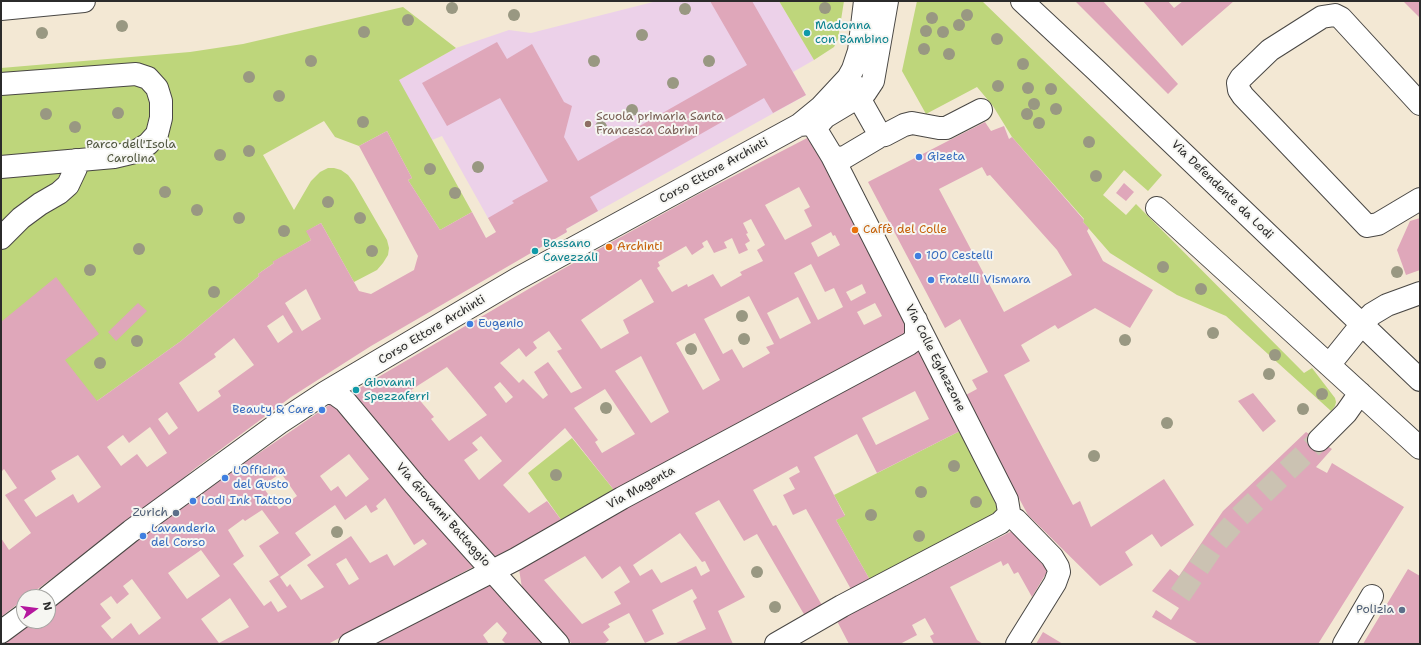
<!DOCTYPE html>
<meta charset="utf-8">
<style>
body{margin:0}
#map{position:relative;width:1421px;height:645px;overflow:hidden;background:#f3e8d4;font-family:"Shantell Sans",sans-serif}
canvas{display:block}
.frame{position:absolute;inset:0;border:2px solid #2b2b2b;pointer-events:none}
.north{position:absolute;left:16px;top:589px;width:40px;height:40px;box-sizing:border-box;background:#f6f6f2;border:1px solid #a5a5a2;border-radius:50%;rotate:76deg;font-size:11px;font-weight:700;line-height:16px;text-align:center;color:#2b2b2b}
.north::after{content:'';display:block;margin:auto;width:14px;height:18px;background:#b5179e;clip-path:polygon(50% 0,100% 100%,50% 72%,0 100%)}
</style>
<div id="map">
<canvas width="1421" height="645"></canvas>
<div class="frame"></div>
<div class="north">N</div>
</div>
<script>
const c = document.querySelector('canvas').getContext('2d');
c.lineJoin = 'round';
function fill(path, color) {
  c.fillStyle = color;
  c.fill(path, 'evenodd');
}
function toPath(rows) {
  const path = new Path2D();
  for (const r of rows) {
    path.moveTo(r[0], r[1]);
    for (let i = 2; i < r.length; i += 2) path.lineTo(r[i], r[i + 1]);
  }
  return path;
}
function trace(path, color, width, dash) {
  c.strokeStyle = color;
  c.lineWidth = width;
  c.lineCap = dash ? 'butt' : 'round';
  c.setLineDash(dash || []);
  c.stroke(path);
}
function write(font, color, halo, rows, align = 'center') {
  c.font = font + ' "Shantell Sans",sans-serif';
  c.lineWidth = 4;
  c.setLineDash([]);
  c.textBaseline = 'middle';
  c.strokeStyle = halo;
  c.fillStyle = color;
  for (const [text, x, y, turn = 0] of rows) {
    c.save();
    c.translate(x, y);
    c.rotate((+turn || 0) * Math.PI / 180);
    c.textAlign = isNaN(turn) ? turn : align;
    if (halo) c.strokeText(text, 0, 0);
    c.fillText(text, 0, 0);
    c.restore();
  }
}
fill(toPath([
 [657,1,779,1,814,60,793,72,806,95,566,229,567,232,539,248,488,218,442,136,432,140,398,80,456,48,509,30,531,33]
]), '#ecd1e9');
fill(toPath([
 [779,1,844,1,838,39,834,47,814,60],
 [917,1,982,1,1162,175,1148,191,1124,170,1103,195,1126,215,1136,204,1304,373,1312,368,1335,398,1336,402,1335,406,1331,411,1226,316,1177,295,1110,253,1083,222,1084,219,1012,137,993,106,977,87,926,114,902,71],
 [403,7,456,48,399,80,472,212,440,230,408,180,412,178,387,131,359,146,335,137,324,121,263,155,294,210,311,181,320,172,328,168,334,168,341,170,348,175,354,183,387,240,389,248,388,255,383,263,377,270,354,282,321,223,307,231,311,240,273,262,274,263,258,274,259,276,181,341,97,401,1,428,1,68,190,52,243,44],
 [960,431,1000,513,870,580,836,520,845,515,834,495],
 [572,438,614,490,562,521,528,473]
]), '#bed67b');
fill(toPath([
 [710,1,752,1,806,95,773,113,764,98,590,197,598,211,566,229,567,232,371,346,291,397,193,470,166,493,27,597,24,597,24,599,1,617,1,538,9,550,31,533,5,495,17,488,4,469,1,472,1,322,56,277,99,334,65,360,97,401,181,341,259,276,258,274,274,263,272,262,311,240,306,231,321,223,359,291,371,294,414,270,418,256,359,146,387,131,412,178,408,180,440,230,472,212,486,238,496,232,488,218,514,203,512,201,548,181,500,98,447,126,422,83,497,42,507,59,532,44,564,102,572,106,564,137,578,161,747,65],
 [306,289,321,319,302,331,285,303],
 [283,315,293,332,278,343,267,326],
 [234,338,254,365,218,391,221,396,198,412,179,383,216,357,214,354],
 [167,412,178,428,169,435,158,419],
 [150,427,167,453,147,467,137,454,121,466,107,447,123,435,129,443],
 [78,455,101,487,78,503,73,494,36,517,24,500,56,479,51,471],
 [1075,1,1103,1,1178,84,1168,94],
 [1143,1,1168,1,1174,8,1183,1,1234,1,1182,46],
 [1403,1,1420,1,1420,18],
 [985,122,991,131,1004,126,1009,139,1012,137,1084,220,1083,222,1089,228,1087,231,1103,261,1153,290,1130,328,1095,308,1058,329,1055,325,1021,345,1030,361,1004,375,1073,505,1080,501,1091,527,1164,479,1194,525,1161,547,1152,534,1125,552,1133,565,1100,586,1028,515,964,396,977,389,972,380,988,372,960,319,945,328,868,182],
 [982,167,987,176,990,175,1057,250,1072,275,1004,312,939,189],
 [811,136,911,331,614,490,565,428,503,485,529,513,547,501,562,521,496,558,422,479,351,393,561,270,697,195],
 [799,187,810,207,804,210,812,226,785,240,765,205],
 [751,219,765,245,757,250,763,261,740,272,742,275,721,287,713,274,688,287,687,284,672,292,657,268,660,266,658,262,686,246,692,255,704,247,702,243,707,240,714,253,727,248,724,242,732,238,739,254,748,250,745,244,750,241,746,234,748,233,743,223],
 [831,232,833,236,835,235,840,245,818,257,811,243],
 [811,264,825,292,834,288,843,307,818,320,794,273],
 [641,279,654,302,623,320,629,333,601,349,581,320],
 [862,284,866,293,851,301,846,292],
 [749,296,774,344,766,347,770,353,743,368,732,349,723,354,704,319],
 [798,297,811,323,780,339,767,313],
 [875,303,882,316,864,325,857,312],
 [549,331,562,349,557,351,582,388,571,393,548,362,534,372,548,395,543,399,523,379,519,383,500,363,519,348,526,357,537,348,533,342],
 [695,333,720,380,703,390,676,343],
 [641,356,669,412,651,423,615,371],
 [447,367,487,415,449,441,431,419,434,417,411,390],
 [500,382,513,397,506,403,494,387],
 [605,389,635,434,602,453,595,442,598,440,574,408],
 [481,436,502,461,479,480,464,460,478,450,472,443],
 [1124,183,1134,192,1126,201,1116,193],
 [1420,218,1420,270,1406,275,1397,250,1410,221],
 [138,303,147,311,116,341,108,332],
 [919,351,960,431,877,473,857,434,814,457,845,516,836,520,870,580,852,591,806,509,793,515,783,495,795,489,789,478,800,472,797,466,753,490,773,526,776,525,823,607,805,616,757,534,744,541,719,500,695,513,745,597,718,611,733,644,674,644,706,629,693,601,697,598,692,589,652,610,664,634,645,643,629,613,608,624,610,627,603,632,609,640,604,644,572,644,522,588,519,569,602,521],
 [915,391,929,419,876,445,862,418],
 [680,533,702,562,705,561,710,571,701,576,696,566,661,583,652,569,640,576,633,565],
 [585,556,602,579,620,566,630,582,614,592,621,604,582,624,544,580],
 [1253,393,1276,421,1263,432,1238,401],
 [332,403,473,567,328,644,2,644,33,621,48,621,48,611,85,583,124,550,246,462],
 [349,454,369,479,346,497,338,486,331,491,320,476],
 [281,473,297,496,279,509,262,486],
 [385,498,414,545,423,539,427,544,394,566,387,554,370,563,351,536,307,565,324,587,301,600,290,584,287,587,280,577,311,555,295,533,335,505,345,520,366,505,371,513,378,509,376,506],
 [262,510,279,533,259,546,279,575,269,581,287,607,278,612,271,601,264,606,233,564,244,556,228,530,243,519,245,521],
 [201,550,220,576,187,599,168,573],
 [346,558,359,579,349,585,336,564],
 [132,579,161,618,139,635,131,623,112,639,101,626,111,618,100,604,111,596,117,604,129,594,123,586],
 [230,598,249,627,219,643,201,619],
 [1306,432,1332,449,1316,467,1327,473,1332,463,1404,507,1318,644,1196,644,1197,643,1152,617,1156,610,1171,620,1179,608,1152,591,1170,569,1179,576,1223,511],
 [1012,531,1048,570,1032,597,1018,572,1014,574,1008,563,1003,566,1001,561,950,587,977,640,983,644,934,644,930,636,934,634,925,618,912,625,917,635,900,644,849,644,837,621],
 [1408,569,1420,576,1420,644,1363,644],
 [491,581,545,644,506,644,502,640,507,633,497,622,483,635,489,644,373,644],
 [1043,632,1063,644,1036,644]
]), '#dfa7ba');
trace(toPath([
 [1180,595,1212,548,1239,517,1319,440]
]), '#cbc2b2', 22, [22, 11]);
const minor = toPath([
 [1022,1,1096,70,1420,380],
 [1,9,84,1],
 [1,84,136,74,148,78,157,88,161,101,161,118,157,134,148,144,135,152,114,157,1,167],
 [1420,104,1341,18,1335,15,1322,17,1270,50,1241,78,1238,83,1239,90,1243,96,1367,226,1378,224,1420,199],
 [818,125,825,117,865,93,873,81,887,1],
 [878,136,885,135,904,125,912,123,939,128,946,128,981,110],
 [832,156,841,158,845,157,877,138,877,130,855,91,853,84],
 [1157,208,1420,448],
 [1,238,21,218,40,204,59,193,68,185,76,168,76,160],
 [1329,365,1362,324,1372,314,1387,305,1420,293],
 [326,392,335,394,345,401,415,485,558,644],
 [1319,440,1346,413,1360,393],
 [1007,516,1016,520,1052,557,1058,567,1059,572,1055,583,1017,644],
 [48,597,131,531,279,423,326,392,517,279,799,125,821,107,848,78,853,69,859,51,865,1],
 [1,632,24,615],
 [350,644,516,559,622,498,909,344,914,340,916,335,916,320],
 [776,644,842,606,1000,523,1007,516,1009,512,1007,500,832,156,815,128,809,124,799,125],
 [1344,644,1372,596]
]);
trace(minor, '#494744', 24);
trace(minor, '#fff', 22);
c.fillStyle = '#999882';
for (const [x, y] of [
 [452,8],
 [825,8],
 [685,9],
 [514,15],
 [967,15],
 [932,18],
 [408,20],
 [959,25],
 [122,26],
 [926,31],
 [364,32],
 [943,32],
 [42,33],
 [642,35],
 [997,39],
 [924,49],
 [949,54],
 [311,61],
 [594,61],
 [709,61],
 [1023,64],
 [249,77],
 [673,83],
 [998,86],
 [1028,88],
 [1051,89],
 [279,96],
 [1034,104],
 [1056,109],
 [632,110],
 [118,113],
 [46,114],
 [1027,114],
 [363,122],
 [1039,123],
 [75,127],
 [601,127],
 [1089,142],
 [249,151],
 [220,155],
 [478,167],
 [430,169],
 [1096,176],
 [165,192],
 [455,193],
 [328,202],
 [197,210],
 [239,218],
 [360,218],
 [284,231],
 [139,249],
 [372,251],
 [1163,267],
 [90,270],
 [1397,272],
 [1201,289],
 [214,292],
 [742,316],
 [1213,333],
 [744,339],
 [1125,340],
 [137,341],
 [691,349],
 [1275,355],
 [100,363],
 [1269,374],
 [1322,394],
 [606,408],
 [1303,409],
 [1167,423],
 [1094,456],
 [954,466],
 [556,475],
 [921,492],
 [976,502],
 [871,515],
 [337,532],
 [919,536],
 [757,572],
 [775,607]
]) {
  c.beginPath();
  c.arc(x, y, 6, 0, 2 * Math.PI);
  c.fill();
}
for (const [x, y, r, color] of [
 [807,33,4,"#0f9aa8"],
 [588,124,4,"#8d6e63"],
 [919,157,4,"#3f7fe0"],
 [855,230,4,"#e8710a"],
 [609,247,4,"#e8710a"],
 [535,251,4,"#0f9aa8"],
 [918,256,4,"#3f7fe0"],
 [931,280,4,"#3f7fe0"],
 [470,324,4,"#3f7fe0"],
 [356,390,4,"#0f9aa8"],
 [322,410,4,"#3f7fe0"],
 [225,478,4,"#3f7fe0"],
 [193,501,4,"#3f7fe0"],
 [176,513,4,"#5c6f8a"],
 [143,536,4,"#3f7fe0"],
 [1402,610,4,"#5c6f8a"]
]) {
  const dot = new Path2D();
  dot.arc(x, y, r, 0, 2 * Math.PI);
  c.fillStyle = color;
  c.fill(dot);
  trace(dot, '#f6f6f2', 1.5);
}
write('12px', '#0d838f', '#f6f6f2', [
 ["Madonna",815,26],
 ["con Bambino",815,40],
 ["Bassano",543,244],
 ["Cavezzali",543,258],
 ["Giovanni",364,383],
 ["Spezzaferri",364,397]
], 'left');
write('12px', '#785e54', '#f6f6f2', [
 ["Scuola primaria Santa",596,117],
 ["Francesca Cabrini",596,131]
], 'left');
write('12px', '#50563f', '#f6f6f2', [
 ["Parco dell'Isola",131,145],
 ["Carolina",131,159]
]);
write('12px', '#366cbe', '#f6f6f2', [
 ["Gizeta",927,157],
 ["100 Cestelli",926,256],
 ["Fratelli Vismara",939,280],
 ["Eugenio",478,324],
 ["Beauty & Care",314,410,"right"],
 ["L'Officina",233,471],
 ["del Gusto",233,485],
 ["Lodi Ink Tattoo",201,501],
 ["Lavanderia",151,529],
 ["del Corso",151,543]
], 'left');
write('12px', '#2b2b2b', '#f6f6f2', [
 ["Corso Ettore Archinti",714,171,-29],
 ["Via Defendente da Lodi",1222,190,44],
 ["Corso Ettore Archinti",432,330,-31],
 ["Via Colle Eghezzone",935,358,63],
 ["Via Magenta",641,488,-29],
 ["Via Giovanni Battaggio",443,515,48]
]);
write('12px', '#c56008', '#f6f6f2', [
 ["Caffè del Colle",863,230],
 ["Archinti",617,247]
], 'left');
write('12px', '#4e5e75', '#f6f6f2', [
 ["Zurich",168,513],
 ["Polizia",1394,610]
], 'right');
</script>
